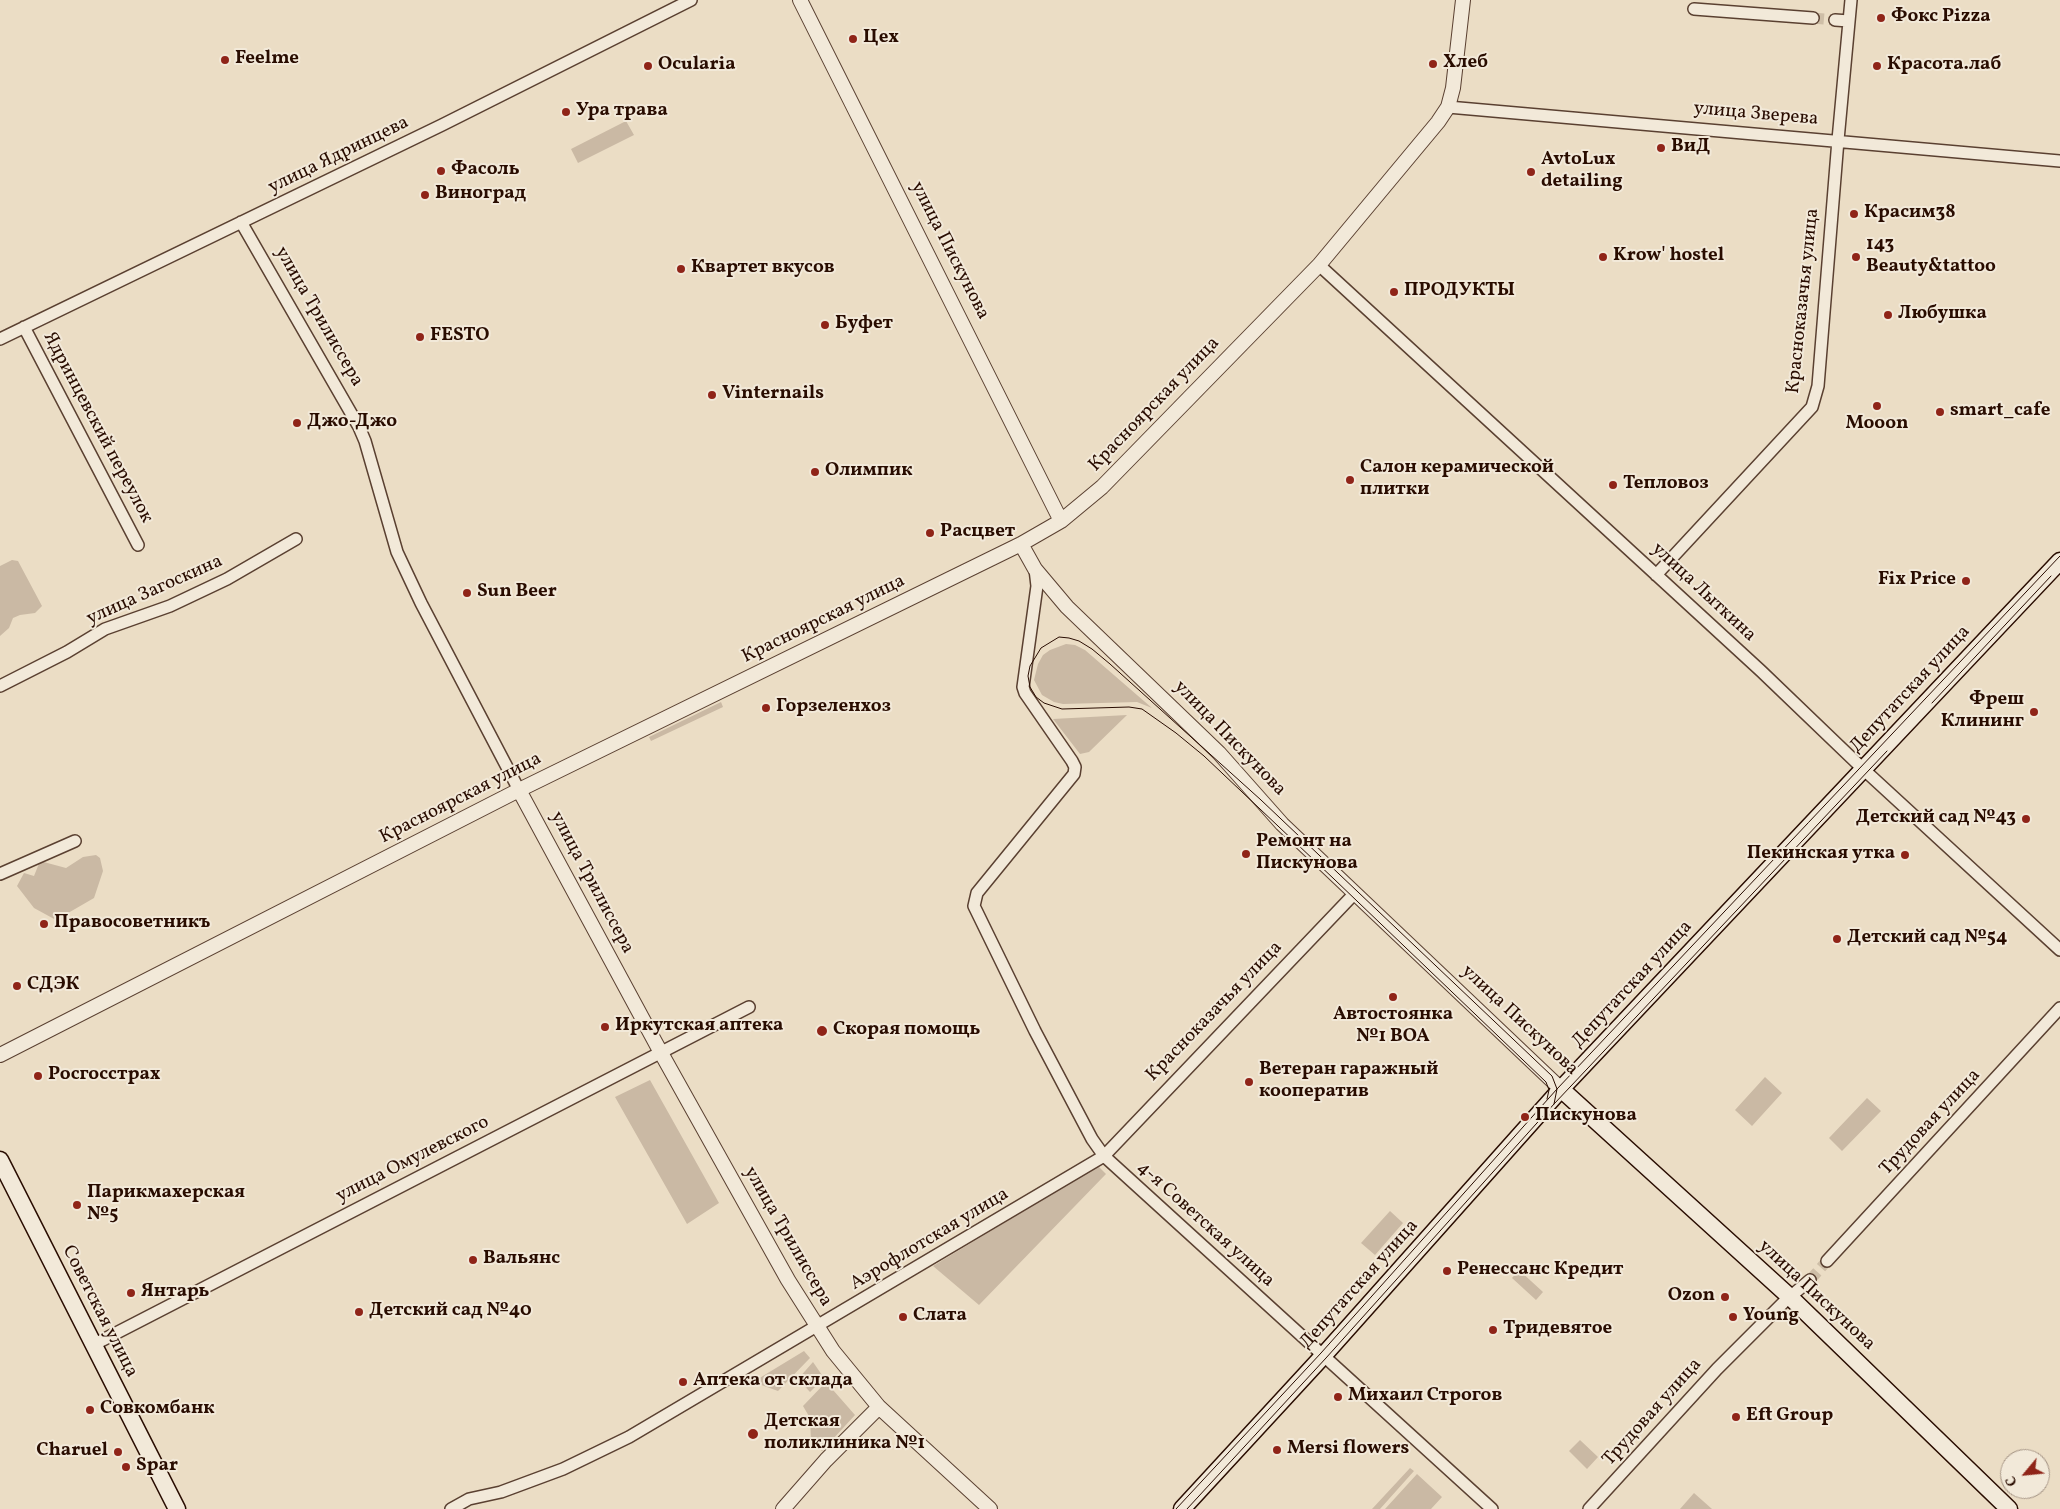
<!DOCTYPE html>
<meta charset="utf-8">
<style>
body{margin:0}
#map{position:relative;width:2060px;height:1509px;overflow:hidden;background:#ebddc5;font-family:Vollkorn,serif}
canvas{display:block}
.north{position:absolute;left:2000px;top:1449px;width:50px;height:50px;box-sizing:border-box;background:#f2e9d9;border:1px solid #a29182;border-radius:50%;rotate:242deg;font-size:14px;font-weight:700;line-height:20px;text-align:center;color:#290c00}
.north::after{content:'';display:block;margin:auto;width:18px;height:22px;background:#8f2418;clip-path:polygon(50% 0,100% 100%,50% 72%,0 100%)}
</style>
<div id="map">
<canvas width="2060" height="1509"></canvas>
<div class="north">С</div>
</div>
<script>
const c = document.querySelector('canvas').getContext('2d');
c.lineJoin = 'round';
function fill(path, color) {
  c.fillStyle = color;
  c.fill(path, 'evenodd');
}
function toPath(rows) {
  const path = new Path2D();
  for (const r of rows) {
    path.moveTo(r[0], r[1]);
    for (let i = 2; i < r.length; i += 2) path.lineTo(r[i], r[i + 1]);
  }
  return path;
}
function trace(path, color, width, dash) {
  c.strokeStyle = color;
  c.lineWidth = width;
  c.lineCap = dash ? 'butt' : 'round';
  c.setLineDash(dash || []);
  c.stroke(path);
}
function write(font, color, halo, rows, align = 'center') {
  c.font = font + ' Vollkorn,serif';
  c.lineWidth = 4;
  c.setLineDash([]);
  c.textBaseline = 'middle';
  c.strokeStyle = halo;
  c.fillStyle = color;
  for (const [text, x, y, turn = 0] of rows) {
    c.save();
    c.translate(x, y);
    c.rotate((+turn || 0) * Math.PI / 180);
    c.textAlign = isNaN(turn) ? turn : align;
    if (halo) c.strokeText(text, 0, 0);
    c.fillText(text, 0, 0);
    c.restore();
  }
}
fill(toPath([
 [626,121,634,135,578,163,571,149],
 [12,560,18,561,42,606,35,613,20,615,13,618,9,628,0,636,0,566],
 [1066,644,1075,645,1085,650,1152,708,1137,702,1063,704,1054,702,1042,695,1034,680,1038,664,1043,655,1050,650],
 [721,702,723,707,651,741,649,737],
 [1127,715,1089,752,1080,754,1053,719],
 [96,855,100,858,103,871,94,898,56,920,34,908,17,886,24,873,34,876,40,861,66,868,83,857],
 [1765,1077,1782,1093,1752,1126,1735,1110],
 [650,1080,719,1203,687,1224,615,1097],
 [1867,1098,1881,1111,1842,1151,1829,1138],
 [1098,1166,1106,1174,979,1305,933,1266],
 [1390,1211,1403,1223,1375,1255,1361,1243],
 [1519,1270,1543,1292,1536,1300,1512,1278],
 [804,1351,810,1358,778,1391,753,1382],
 [813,1362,824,1378,810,1392,798,1379],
 [826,1382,855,1415,822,1451,811,1441,810,1418,803,1406],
 [1580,1440,1598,1457,1587,1469,1569,1451],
 [1410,1468,1414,1471,1380,1509,1372,1509],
 [1417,1474,1442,1497,1431,1509,1385,1509],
 [1694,1493,1712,1509,1680,1509]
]), '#cab9a4');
trace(toPath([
 [1813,18,1835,20],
 [1810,1280,1827,1261]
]), '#cebea7', 11, [11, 5.5]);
const minor = toPath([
 [1694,9,1813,18],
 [1835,20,1849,21],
 [1448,107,2060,161],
 [241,222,359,427,365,441,397,552,421,603,519,790],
 [1319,265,1761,671,1861,767,2060,950],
 [24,327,138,545],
 [0,339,442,125,691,0],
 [1035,569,1037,586,1023,687,1025,693,1072,761,1075,767,1074,774,977,893,974,906,1035,1031,1092,1139,1104,1156,1492,1509],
 [1656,575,1812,407,1818,386,1838,140,1851,0],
 [0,686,67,652,105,629,170,606,227,579,296,539],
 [0,874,75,841],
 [1827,1261,2060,1008],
 [93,1345,749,1007],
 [451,1509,469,1499,501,1492,563,1469,629,1437,1104,1156,1355,893],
 [1589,1509,1717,1369,1784,1302,1810,1280]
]);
const tertiary = toPath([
 [800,0,1061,521],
 [1021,544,1035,569,1067,607,1219,753,1282,824,1561,1089],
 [519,790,660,1051,788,1280,833,1351,879,1407,990,1509],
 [0,1055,519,790,1021,544,1061,521,1102,487,1319,265,1438,122,1448,107,1453,88,1463,0],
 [783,1509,826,1460,879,1407]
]);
const secondary = toPath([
 [1561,1089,1790,1297,2009,1509],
 [0,1160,177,1509],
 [1182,1509,1323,1356,1561,1089,2060,561]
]);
trace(minor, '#5a4031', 14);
trace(tertiary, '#5a4031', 16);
trace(secondary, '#290c00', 19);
trace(minor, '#f2e9d9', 11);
trace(tertiary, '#f2e9d9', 14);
trace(secondary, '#f2e9d9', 16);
trace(toPath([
 [1932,703,2051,576],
 [1547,1099,1549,1090,1546,1082,1334,879,1204,756,1176,733,1142,709,1129,707,1062,709,1044,703,1036,697,1030,687,1028,676,1030,666,1041,648,1059,637,1069,638,1079,641,1092,649,1110,664,1261,800,1552,1076,1557,1089,1554,1104],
 [1176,1509,1321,1353,1557,1089,2060,556],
 [1187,1509,1326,1358,1554,1104,1887,751]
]), '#290c00', 1);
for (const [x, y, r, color] of [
 [1881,18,5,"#8f2418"],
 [853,39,5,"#8f2418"],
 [225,60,5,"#8f2418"],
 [1433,64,5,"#8f2418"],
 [648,66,5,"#8f2418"],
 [1877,66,5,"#8f2418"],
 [566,112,5,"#8f2418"],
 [1661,148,5,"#8f2418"],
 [441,171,5,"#8f2418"],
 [1531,172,5,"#8f2418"],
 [425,195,5,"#8f2418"],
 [1854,214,5,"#8f2418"],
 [1603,257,5,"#8f2418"],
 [1856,257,5,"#8f2418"],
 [681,269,5,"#8f2418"],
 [1394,292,5,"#8f2418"],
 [1888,315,5,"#8f2418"],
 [825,325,5,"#8f2418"],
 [420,337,5,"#8f2418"],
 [712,395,5,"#8f2418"],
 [1877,406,5,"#8f2418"],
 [1940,412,5,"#8f2418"],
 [297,423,5,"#8f2418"],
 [815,472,5,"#8f2418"],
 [1350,480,5,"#8f2418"],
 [1613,485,5,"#8f2418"],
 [930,533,5,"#8f2418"],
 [1966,581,5,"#8f2418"],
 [467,593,5,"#8f2418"],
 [766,708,5,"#8f2418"],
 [2034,712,5,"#8f2418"],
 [2026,819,5,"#8f2418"],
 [1246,854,5,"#8f2418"],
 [1905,855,5,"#8f2418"],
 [44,924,5,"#8f2418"],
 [1837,939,5,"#8f2418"],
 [17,986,5,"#8f2418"],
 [1393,997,5,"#8f2418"],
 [605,1027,5,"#8f2418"],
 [822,1031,6,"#8f2418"],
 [38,1076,5,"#8f2418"],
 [1249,1082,5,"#8f2418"],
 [1525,1117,5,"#8f2418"],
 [77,1205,5,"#8f2418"],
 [473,1260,5,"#8f2418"],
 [1447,1271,5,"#8f2418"],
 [131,1293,5,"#8f2418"],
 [1725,1297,5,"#8f2418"],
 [359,1312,5,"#8f2418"],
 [903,1317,5,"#8f2418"],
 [1733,1317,5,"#8f2418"],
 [1493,1330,5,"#8f2418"],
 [683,1382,5,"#8f2418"],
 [1338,1397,5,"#8f2418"],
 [90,1410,5,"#8f2418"],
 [1736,1417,5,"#8f2418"],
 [753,1434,6,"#8f2418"],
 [1277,1450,5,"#8f2418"],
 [118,1452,5,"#8f2418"],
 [126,1467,5,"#8f2418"]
]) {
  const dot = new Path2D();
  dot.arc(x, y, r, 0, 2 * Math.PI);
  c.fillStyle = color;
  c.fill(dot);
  trace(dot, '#f2e9d9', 2);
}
write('bold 19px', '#290c00', '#f2e9d9', [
 ["Фокс Pizza",1891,18],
 ["Цех",863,39],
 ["Feelme",235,60],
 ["Хлеб",1443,64],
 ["Ocularia",658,66],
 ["Красота.лаб",1887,66],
 ["Ура трава",576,112],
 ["ВиД",1671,148],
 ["AvtoLux",1541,161],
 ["detailing",1541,183],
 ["Фасоль",451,171],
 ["Виноград",435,195],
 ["Красим38",1864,214],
 ["143",1866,246],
 ["Beauty&tattoo",1866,268],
 ["Krow' hostel",1613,257],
 ["Квартет вкусов",691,269],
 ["ПРОДУКТЫ",1404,292],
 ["Любушка",1898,315],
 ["Буфет",835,325],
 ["FESTO",430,337],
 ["Vinternails",722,395],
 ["smart_cafe",1950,412],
 ["Джо-Джо",307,423],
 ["Mooon",1877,425,"center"],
 ["Салон керамической",1360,469],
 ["плитки",1360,491],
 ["Олимпик",825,472],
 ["Тепловоз",1623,485],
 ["Расцвет",940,533],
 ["Fix Price",1956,581,"right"],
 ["Sun Beer",477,593],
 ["Фрeш",2024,701,"right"],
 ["Клининг",2024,723,"right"],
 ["Горзеленхоз",776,708],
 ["Детский сад №43",2016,819,"right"],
 ["Ремонт на",1256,843],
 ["Пискунова",1256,865],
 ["Пекинская утка",1895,855,"right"],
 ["Правосоветникъ",54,924],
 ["Детский сад №54",1847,939],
 ["СДЭК",27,986],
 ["Автостоянка",1393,1016,"center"],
 ["№1 ВОА",1393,1038,"center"],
 ["Иркутская аптека",615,1027],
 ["Скорая помощь",833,1031],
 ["Ветеран гаражный",1259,1071],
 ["кооператив",1259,1093],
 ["Росгосстрах",48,1076],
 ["Пискунова",1535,1117],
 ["Парикмахерская",87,1194],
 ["№5",87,1216],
 ["Вальянс",483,1260],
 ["Ренессанс Кредит",1457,1271],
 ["Янтарь",141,1293],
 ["Ozon",1715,1297,"right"],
 ["Детский сад №40",369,1312],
 ["Слата",913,1317],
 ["Young",1743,1317],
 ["Тридевятое",1503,1330],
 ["Аптека от склада",693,1382],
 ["Михаил Строгов",1348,1397],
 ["Совкомбанк",100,1410],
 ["Eft Group",1746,1417],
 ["Детская",764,1423],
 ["поликлиника №1",764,1445],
 ["Mersi flowers",1287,1450],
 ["Charuel",108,1452,"right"],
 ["Spar",136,1467]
], 'left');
write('19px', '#290c00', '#f2e9d9', [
 ["улица Зверева",1756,115,5],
 ["улица Ядринцева",339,156,-26],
 ["улица Пискунова",949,251,63],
 ["Красноказачья улица",1804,301,-84],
 ["улица Трилиссера",318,317,60],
 ["Красноярская улица",1155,405,-46],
 ["Ядринцевский переулок",97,428,62],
 ["улица Загоскина",155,591,-24],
 ["улица Лыткина",1703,593,43],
 ["Красноярская улица",824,620,-26],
 ["Депутатская улица",1911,690,-47],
 ["улица Пискунова",1229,739,46],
 ["Красноярская улица",461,799,-27],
 ["улица Трилиссера",591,883,62],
 ["Депутатская улица",1633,985,-47],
 ["Красноказачья улица",1215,1012,-46],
 ["улица Пискунова",1519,1021,43],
 ["Трудовая улица",1931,1123,-47],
 ["улица Омулевского",413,1160,-27],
 ["4-я Советская улица",1205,1225,42],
 ["улица Трилиссера",787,1237,60],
 ["Аэрофлотская улица",930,1240,-31],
 ["Депутатская улица",1360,1285,-48],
 ["улица Пискунова",1816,1296,43],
 ["Советская улица",99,1312,63],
 ["Трудовая улица",1653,1413,-48]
]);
</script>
